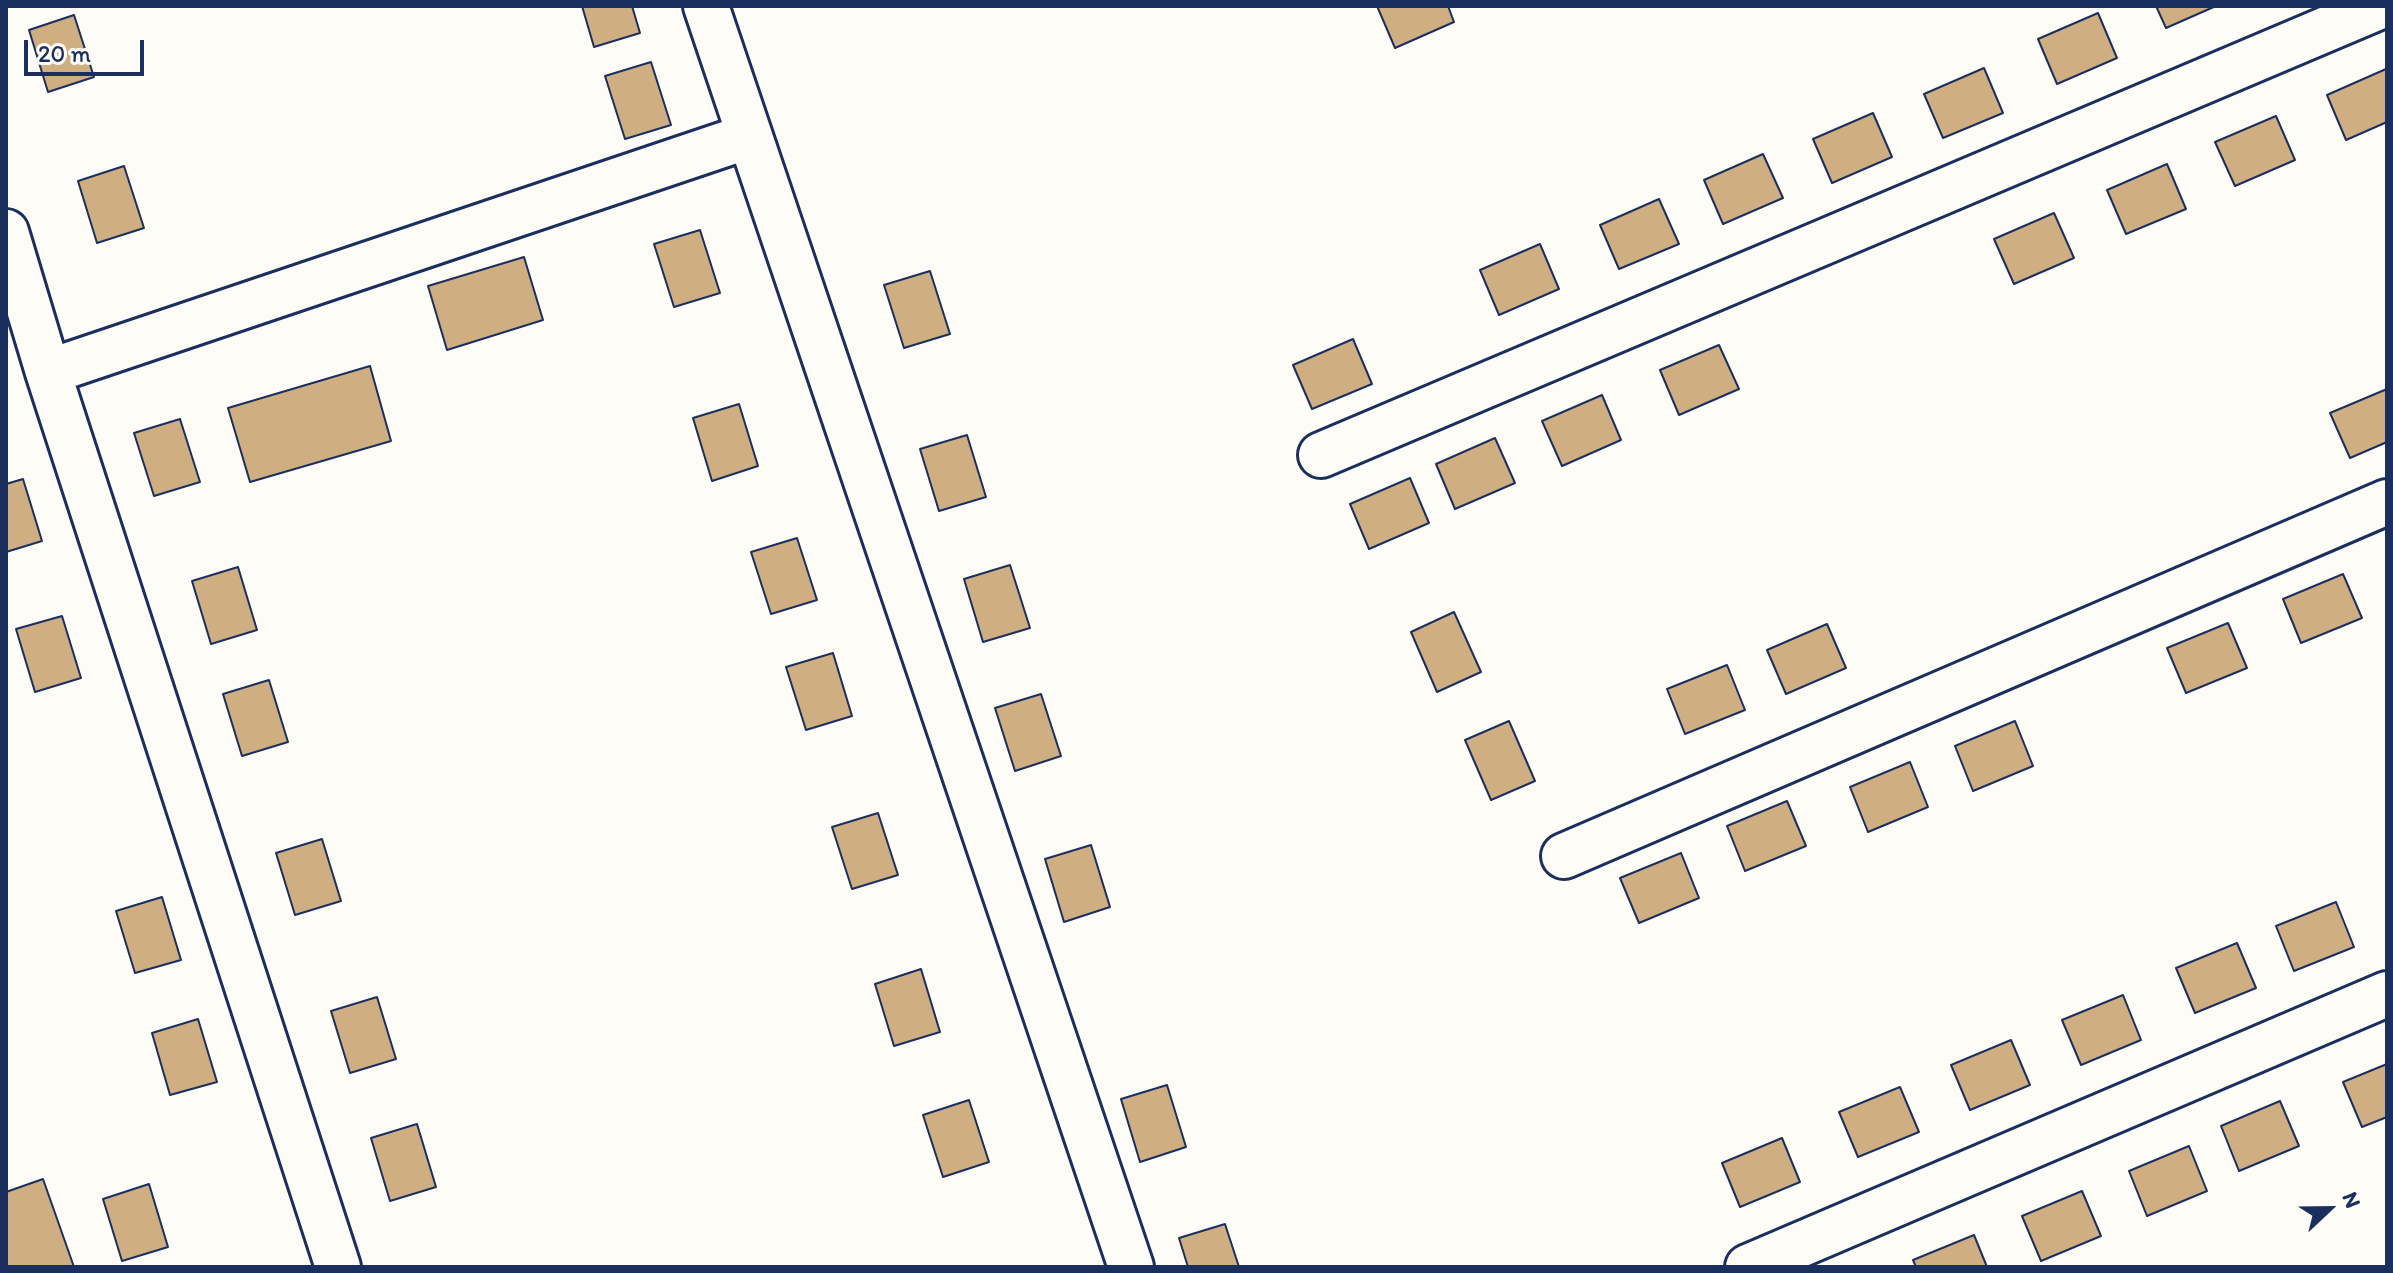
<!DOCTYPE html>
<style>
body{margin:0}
#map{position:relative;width:2393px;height:1273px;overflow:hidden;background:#fdfcf7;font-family:Itim,sans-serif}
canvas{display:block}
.frame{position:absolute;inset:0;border:8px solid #1b2f5e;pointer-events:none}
.north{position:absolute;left:2289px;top:1169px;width:80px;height:80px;-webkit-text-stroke:6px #fdfcf7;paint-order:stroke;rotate:68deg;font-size:22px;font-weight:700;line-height:32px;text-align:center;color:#1b2f5e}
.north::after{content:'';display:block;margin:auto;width:28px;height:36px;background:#1b2f5e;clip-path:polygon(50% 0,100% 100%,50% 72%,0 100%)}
.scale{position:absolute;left:24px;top:40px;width:120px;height:36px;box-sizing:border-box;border:4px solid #1b2f5e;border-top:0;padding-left:10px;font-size:24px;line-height:28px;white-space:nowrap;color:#1b2f5e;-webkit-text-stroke:6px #fdfcf7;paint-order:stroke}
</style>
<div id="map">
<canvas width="2393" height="1273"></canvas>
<div class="frame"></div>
<div class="north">N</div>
<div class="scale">20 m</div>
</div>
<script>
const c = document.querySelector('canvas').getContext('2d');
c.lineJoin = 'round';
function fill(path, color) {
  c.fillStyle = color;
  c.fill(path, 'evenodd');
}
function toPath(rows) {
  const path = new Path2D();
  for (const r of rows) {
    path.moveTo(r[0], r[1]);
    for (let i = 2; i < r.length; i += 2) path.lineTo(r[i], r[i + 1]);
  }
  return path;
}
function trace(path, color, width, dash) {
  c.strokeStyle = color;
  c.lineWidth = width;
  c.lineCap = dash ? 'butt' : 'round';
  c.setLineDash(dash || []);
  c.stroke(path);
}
const building = toPath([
 [582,6,632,6,640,33,594,47,582,6],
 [1377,6,1448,6,1454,22,1395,48,1377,6],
 [2156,6,2216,6,2166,28,2156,6],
 [2098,13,2117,58,2057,84,2038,39,2098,13],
 [74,15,94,77,48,92,29,30,74,15],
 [651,62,671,125,625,139,605,76,651,62],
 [1984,68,2003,113,1943,138,1924,94,1984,68],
 [2386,69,2387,122,2346,140,2327,95,2386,69],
 [1873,113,1892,157,1832,183,1813,139,1873,113],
 [2276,116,2295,160,2235,186,2215,142,2276,116],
 [1763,154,1783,198,1723,224,1704,180,1763,154],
 [2167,164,2186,209,2126,234,2107,190,2167,164],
 [124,166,144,228,97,243,78,181,124,166],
 [1659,199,1679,244,1619,269,1600,225,1659,199],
 [2054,213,2074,258,2014,284,1994,239,2054,213],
 [700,230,720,293,674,307,654,244,700,230],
 [1540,244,1559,289,1499,315,1480,270,1540,244],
 [524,257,543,320,447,350,428,286,524,257],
 [930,271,950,334,904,348,884,285,930,271],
 [1353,339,1372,384,1312,409,1293,365,1353,339],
 [1719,345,1739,389,1679,415,1660,370,1719,345],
 [370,366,391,441,250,482,228,408,370,366],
 [2387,389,2387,442,2350,458,2330,413,2387,389],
 [1602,395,1621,440,1562,466,1542,421,1602,395],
 [739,404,758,466,712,481,693,418,739,404],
 [180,419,200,482,154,496,134,433,180,419],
 [967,435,986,497,939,511,920,449,967,435],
 [1495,438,1515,483,1455,509,1436,464,1495,438],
 [1410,478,1429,523,1369,549,1350,504,1410,478],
 [23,479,42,541,6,552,6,484,23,479],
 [797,538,817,600,771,614,751,552,797,538],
 [1010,565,1030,628,983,642,964,579,1010,565],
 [238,567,257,630,211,644,192,581,238,567],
 [2343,574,2362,618,2301,643,2283,599,2343,574],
 [1454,612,1481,672,1437,692,1411,632,1454,612],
 [62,616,81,678,35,692,16,629,62,616],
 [2228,623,2247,668,2186,693,2167,648,2228,623],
 [1827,624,1846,668,1786,694,1767,650,1827,624],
 [833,653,852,716,806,730,786,667,833,653],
 [1727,665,1745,710,1685,734,1667,689,1727,665],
 [269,680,288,742,242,756,223,694,269,680],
 [1041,694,1061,756,1015,771,995,708,1041,694],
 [1509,721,1535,781,1491,800,1465,740,1509,721],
 [2015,721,2033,766,1973,791,1955,746,2015,721],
 [1910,762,1928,807,1868,832,1850,787,1910,762],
 [1787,801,1806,846,1745,871,1727,826,1787,801],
 [878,813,898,875,852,889,832,827,878,813],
 [322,839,341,901,295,915,276,853,322,839],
 [1091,845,1110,907,1064,922,1045,859,1091,845],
 [1681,853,1699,898,1639,923,1620,878,1681,853],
 [162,897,181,960,135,973,116,911,162,897],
 [2336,902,2354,947,2294,971,2276,926,2336,902],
 [2237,943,2256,988,2195,1013,2176,968,2237,943],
 [921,969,940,1032,894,1046,875,984,921,969],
 [2123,995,2141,1040,2081,1065,2062,1020,2123,995],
 [377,997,396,1059,350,1073,331,1011,377,997],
 [198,1019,217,1082,170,1095,152,1033,198,1019],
 [2011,1040,2030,1085,1970,1110,1951,1065,2011,1040],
 [2387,1064,2387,1117,2362,1127,2343,1082,2387,1064],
 [1167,1085,1186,1147,1140,1162,1121,1099,1167,1085],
 [1900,1087,1919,1132,1858,1157,1839,1112,1900,1087],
 [969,1100,989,1162,943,1177,923,1115,969,1100],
 [2280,1101,2299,1146,2239,1171,2221,1126,2280,1101],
 [417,1124,436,1187,390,1201,371,1138,417,1124],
 [1782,1138,1800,1182,1740,1207,1722,1163,1782,1138],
 [2189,1146,2207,1191,2147,1216,2129,1171,2189,1146],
 [43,1179,74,1267,6,1267,6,1192,43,1179],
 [149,1184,168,1247,122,1261,103,1199,149,1184],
 [2082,1191,2101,1236,2041,1261,2022,1216,2082,1191],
 [1225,1224,1239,1267,1188,1267,1179,1238,1225,1224],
 [1974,1235,1987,1267,1916,1267,1913,1260,1974,1235]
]);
fill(building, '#cfae82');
trace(building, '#1b2f5e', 2);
const street = toPath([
 [706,6,1131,1267],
 [6,232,48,372,338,1267],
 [48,372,749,136],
 [1321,455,2381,6],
 [1564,856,2387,502],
 [1748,1267,2387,994]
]);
trace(street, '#1b2f5e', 50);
trace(street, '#fdfcf7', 44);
</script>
